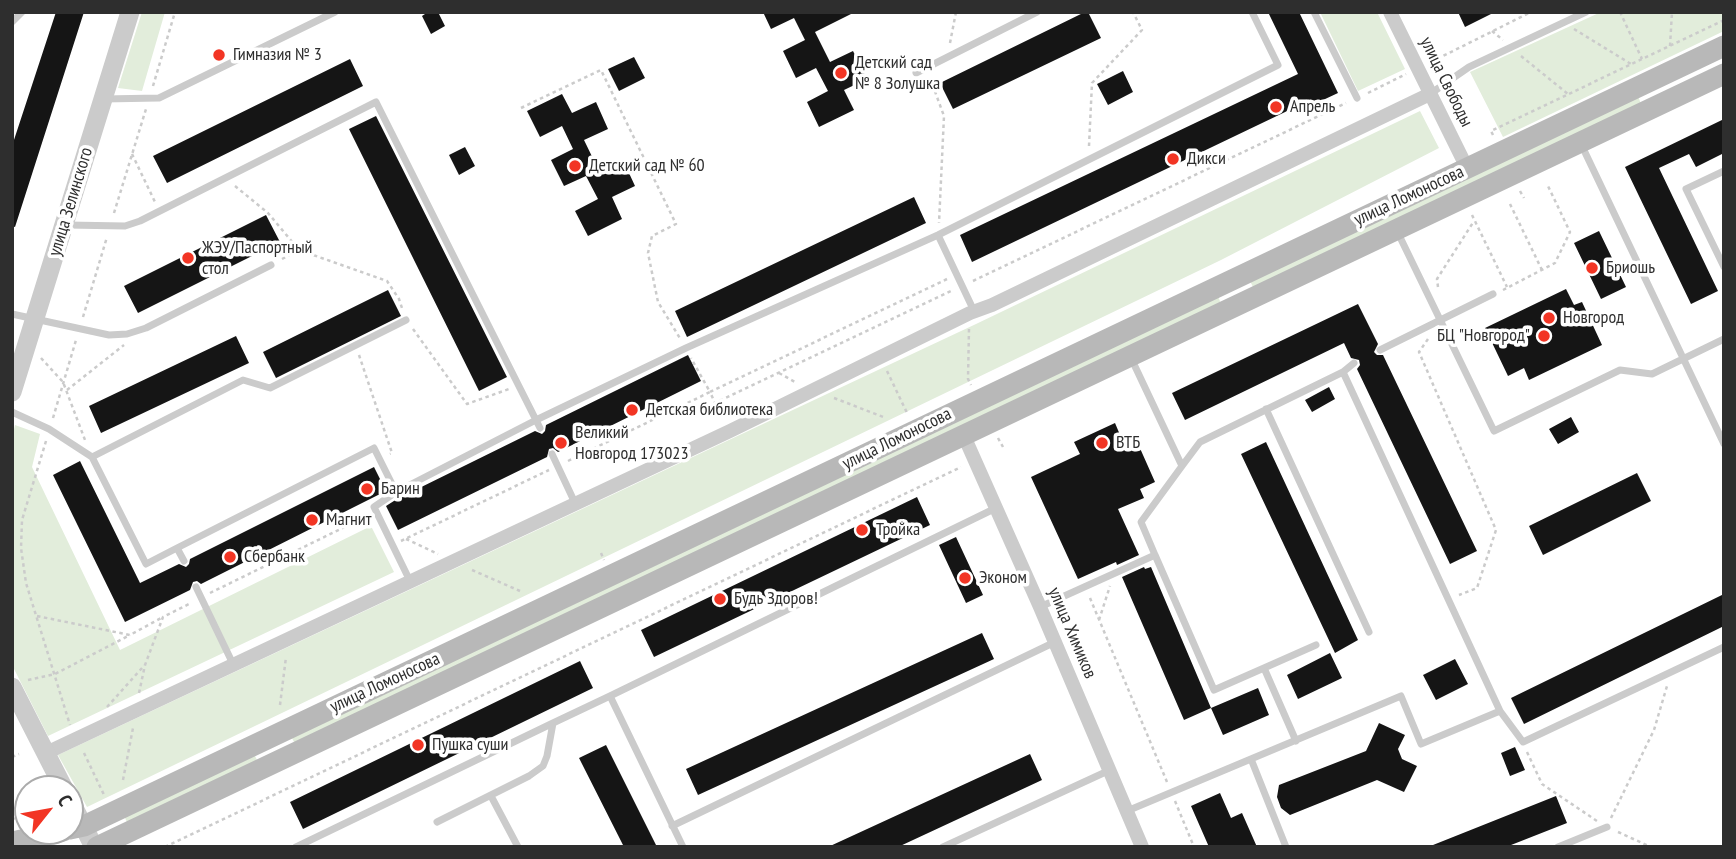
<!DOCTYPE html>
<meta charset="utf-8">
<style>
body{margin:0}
#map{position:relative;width:1736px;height:859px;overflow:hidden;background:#fff;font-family:"PT Sans Narrow",sans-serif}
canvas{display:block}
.frame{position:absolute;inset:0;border:14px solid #2e2e2e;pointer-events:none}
.north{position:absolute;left:14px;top:775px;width:70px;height:70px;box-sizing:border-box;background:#fff;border:2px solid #ababab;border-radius:50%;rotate:59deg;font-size:19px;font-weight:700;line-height:28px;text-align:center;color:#2e2e2e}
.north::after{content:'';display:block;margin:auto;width:24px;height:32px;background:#f23524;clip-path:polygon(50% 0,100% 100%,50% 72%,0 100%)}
</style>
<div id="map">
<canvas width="1736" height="859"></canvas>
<div class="frame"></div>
<div class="north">С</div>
</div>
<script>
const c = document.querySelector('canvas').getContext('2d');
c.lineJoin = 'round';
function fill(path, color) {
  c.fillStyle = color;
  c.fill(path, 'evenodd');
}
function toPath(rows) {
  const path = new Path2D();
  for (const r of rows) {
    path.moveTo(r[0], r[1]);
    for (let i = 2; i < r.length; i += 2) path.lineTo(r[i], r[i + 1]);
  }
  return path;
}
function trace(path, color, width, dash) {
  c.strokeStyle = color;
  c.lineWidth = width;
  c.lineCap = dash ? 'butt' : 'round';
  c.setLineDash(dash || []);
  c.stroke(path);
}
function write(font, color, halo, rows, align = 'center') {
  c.font = font + ' "PT Sans Narrow",sans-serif';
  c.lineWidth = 7;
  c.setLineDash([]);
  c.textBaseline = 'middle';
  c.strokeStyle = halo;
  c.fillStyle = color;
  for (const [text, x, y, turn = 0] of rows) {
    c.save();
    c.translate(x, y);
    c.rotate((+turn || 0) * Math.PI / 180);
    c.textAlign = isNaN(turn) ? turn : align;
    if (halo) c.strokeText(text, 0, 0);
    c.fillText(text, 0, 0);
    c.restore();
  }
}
fill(toPath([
 [142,12,165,12,142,91,118,88],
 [1320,12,1377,12,1405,69,1358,91],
 [1601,12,1724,12,1724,31,1503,137,1470,72],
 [1638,96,1641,104,1254,289,1250,281],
 [1420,111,1439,148,1221,260,87,807,58,755,976,324],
 [1218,296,1221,304,295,744,291,736],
 [15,425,40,434,32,467,120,650,371,526,394,572,48,736,12,665,12,438],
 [254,754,258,762,128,824,124,816]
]), '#e2eddb');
fill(toPath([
 [56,12,84,12,15,227,12,226,12,146],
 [428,12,438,12,445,26,431,34,422,16],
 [763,12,855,12,815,32,830,62,853,51,867,79,844,90,854,110,819,127,807,102,828,91,816,68,796,78,783,51,805,40,794,18,771,29],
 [1085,12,1088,12,1101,38,953,109,940,83],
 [1268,12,1299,12,1338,93,1308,107,1306,102,972,262,960,235,1298,74],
 [1458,12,1495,12,1465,27],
 [634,57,645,78,619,91,608,69],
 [350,59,363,86,167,183,153,156],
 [1123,71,1133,92,1108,105,1097,84],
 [562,94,572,113,596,102,608,129,584,140,599,171,623,160,635,186,612,197,622,219,588,236,575,211,598,199,586,176,564,186,551,160,573,149,562,126,540,137,527,111],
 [376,116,507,377,479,391,349,129],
 [1724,119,1724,153,1696,167,1689,154,1659,168,1718,291,1691,304,1625,167],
 [465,147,475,166,459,175,449,155],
 [914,197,926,223,687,337,675,311],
 [266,215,280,242,138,313,124,286],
 [1599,231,1626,287,1601,299,1574,243],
 [1566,289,1574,305,1582,302,1602,345,1529,380,1524,368,1508,376,1485,328],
 [388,290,401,316,276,378,263,352],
 [1358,304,1378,344,1374,352,1377,355,1383,355,1477,551,1450,564,1357,369,1360,365,1359,360,1351,358,1344,343,1185,420,1172,393],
 [236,336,249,363,101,433,89,406],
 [688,355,701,381,558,452,553,448,549,449,547,457,398,530,386,506,397,499,535,431,542,434,545,431,546,425],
 [1329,387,1335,399,1312,412,1305,400],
 [1571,417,1579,432,1558,444,1549,429],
 [1115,423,1123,442,1135,437,1155,482,1140,489,1144,498,1118,509,1139,555,1117,565,1116,562,1078,579,1031,477,1080,454,1074,442],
 [1266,442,1358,640,1335,653,1241,454],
 [80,461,140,583,179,564,186,567,189,564,190,559,374,467,386,491,201,584,197,581,193,582,190,590,125,622,53,475],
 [1637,473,1651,501,1543,555,1529,526],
 [917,497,930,525,654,657,641,630],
 [956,537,983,595,966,603,939,545],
 [1144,567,1145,569,1151,567,1211,708,1184,720,1122,577],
 [1724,594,1724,626,1524,724,1511,698],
 [982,633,994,659,698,795,686,769],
 [1330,653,1342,678,1298,699,1287,675],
 [1455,659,1468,684,1436,700,1423,675],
 [580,661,593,688,303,829,290,802],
 [1258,688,1269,715,1223,735,1211,708],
 [1379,723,1405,735,1398,749,1402,759,1417,766,1404,792,1377,780,1290,815,1281,808,1277,797,1279,785,1366,751],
 [606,745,657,847,624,847,579,758],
 [1515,747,1525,770,1510,776,1501,753],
 [1030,754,1042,780,1027,787,898,847,828,847],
 [1220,793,1231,818,1242,813,1257,847,1209,847,1191,806],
 [1556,796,1567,823,1506,847,1428,847]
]), '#151515');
trace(toPath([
 [1620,12,1642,59],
 [1574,29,1631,64],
 [1492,31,1503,40],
 [950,43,956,12],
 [1670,46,1672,12],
 [1521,56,1568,94],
 [1431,62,1531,12],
 [930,78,944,116,939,223],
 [153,86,175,12],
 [1368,93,1406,74],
 [521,108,601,70,676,224,652,236,648,253,658,302,681,340],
 [1493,135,1491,131,1724,20],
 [1089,146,1092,83,1142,30,1133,12],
 [132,154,155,202],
 [235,186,268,213,299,250],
 [1520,191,1524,198],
 [1510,204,1542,270],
 [114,213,146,109],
 [1472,215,1507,287],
 [282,259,299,250,387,281,399,299,403,311],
 [947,279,710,392,715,403,951,291],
 [973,281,1346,103],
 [1438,287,1437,279,1474,221],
 [1503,290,1555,263,1570,232,1548,186],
 [83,317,107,237],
 [413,329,467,404,509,389],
 [969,329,968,379,971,385],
 [1428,339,1419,352,1496,530,1477,588,1459,595],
 [359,355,392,453,390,454],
 [41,358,63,382,85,440],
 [887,371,908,415],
 [779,373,795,382],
 [67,390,124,345],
 [834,398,886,418],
 [53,418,76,340],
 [998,438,1003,447],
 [46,441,22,520,21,548,26,583,70,725],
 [568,461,710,392,691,358],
 [406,539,438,554],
 [401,541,549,470],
 [601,553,604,560],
 [472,570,520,591],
 [210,593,367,516],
 [1090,598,1167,782],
 [37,616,130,635,163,617],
 [1099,620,1110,586],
 [28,680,55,674,130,635],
 [139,693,145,665,163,617,191,603],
 [280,705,286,657],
 [107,707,142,668],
 [1527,752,1542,784,1597,821],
 [84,753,105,797],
 [12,757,19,754],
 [123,780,133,728],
 [1175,801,1194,847],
 [1611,818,1654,730,1667,686],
 [12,819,28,816],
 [1618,832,1651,847],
 [165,847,961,467]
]), '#cbcbcb', 2.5, [3.5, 3.5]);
trace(toPath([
 [1314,12,1357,98],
 [12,22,22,12],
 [916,73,1037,12],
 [1430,94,1469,67,1586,12],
 [103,99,159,98,335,12],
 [1582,146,1724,444],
 [1724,171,1686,189,1724,267],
 [67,225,125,226,140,221,376,102,540,428],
 [1398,233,1494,431,1620,370,1652,374,1724,339],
 [938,235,974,311],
 [12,314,109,335,127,334,146,328,271,265],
 [1380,350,1493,294],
 [1132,360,1182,466,1141,522,1155,555],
 [1343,372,1500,711,1523,742,1724,647],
 [1266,409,1369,632],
 [12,412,49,429,92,457,146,564,177,548,184,561],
 [552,454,575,503],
 [92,457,243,380,270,388,406,320],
 [1182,466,1200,442,1343,372,1354,363],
 [177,548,374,448,396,492],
 [410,581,374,507,396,492,536,420,686,348,938,235,1278,65,1252,12],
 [196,587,233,664],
 [1040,607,1155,555,1214,690,1264,668,1296,741],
 [1264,668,1316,645],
 [1251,759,1286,847],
 [491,796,518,847],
 [1127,811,1401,696,1421,744,1500,711],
 [437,822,529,776,543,766,547,756,553,723,610,696],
 [672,826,1055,642],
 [296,847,553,723],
 [683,847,610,696,996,508],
 [943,847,1110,770],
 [1558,847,1607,827]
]), '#cbcbcb', 7);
trace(toPath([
 [1390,12,1467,168],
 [964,436,1040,607,1142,847],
 [46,753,730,431,970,313,992,305,1430,94]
]), '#cbcbcb', 14);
trace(toPath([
 [12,392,130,12],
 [12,687,64,789],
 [70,800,94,847]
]), '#cbcbcb', 19);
trace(toPath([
 [70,829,84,826,1724,46],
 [12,842,63,831],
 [97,847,1724,74]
]), '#b8b8b8', 21);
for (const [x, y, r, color] of [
 [219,55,7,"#f23524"],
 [841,73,7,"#f23524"],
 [1276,107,7,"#f23524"],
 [1173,159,7,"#f23524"],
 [575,166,7,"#f23524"],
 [188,258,7,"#f23524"],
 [1592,268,7,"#f23524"],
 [1549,318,7,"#f23524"],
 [1544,336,7,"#f23524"],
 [632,410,7,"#f23524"],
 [561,443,7,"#f23524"],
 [1102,443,7,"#f23524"],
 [367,489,7,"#f23524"],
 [312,520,7,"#f23524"],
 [862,530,7,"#f23524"],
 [230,557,7,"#f23524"],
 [965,578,7,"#f23524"],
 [720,599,7,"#f23524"],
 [418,745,7,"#f23524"]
]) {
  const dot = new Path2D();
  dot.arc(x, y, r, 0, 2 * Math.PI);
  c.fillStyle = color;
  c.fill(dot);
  trace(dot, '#fff', 2.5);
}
write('18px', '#2e2e2e', '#fff', [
 ["Гимназия № 3",233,55],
 ["Детский сад",855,63],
 ["№ 8 Золушка",855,84],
 ["Апрель",1290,107],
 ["Дикси",1187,159],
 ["Детский сад № 60",589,166],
 ["ЖЭУ/Паспортный",202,248],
 ["стол",202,269],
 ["Бриошь",1606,268],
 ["Новгород",1563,318],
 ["БЦ \"Новгород\"",1530,336,"right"],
 ["Детская библиотека",646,410],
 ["Великий",575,433],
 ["Новгород 173023",575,454],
 ["ВТБ",1116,443],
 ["Барин",381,489],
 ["Магнит",326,520],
 ["Тройка",876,530],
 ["Сбербанк",244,557],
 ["Эконом",979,578],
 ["Будь Здоров!",734,599],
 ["Пушка суши",432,745]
], 'left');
write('18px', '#2e2e2e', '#fff', [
 ["улица Свободы",1446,82,64],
 ["улица Ломоносова",1409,196,-25],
 ["улица Зелинского",71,202,-73],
 ["улица Ломоносова",897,439,-26],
 ["улица Химиков",1072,633,67],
 ["улица Ломоносова",385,683,-25]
]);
</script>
